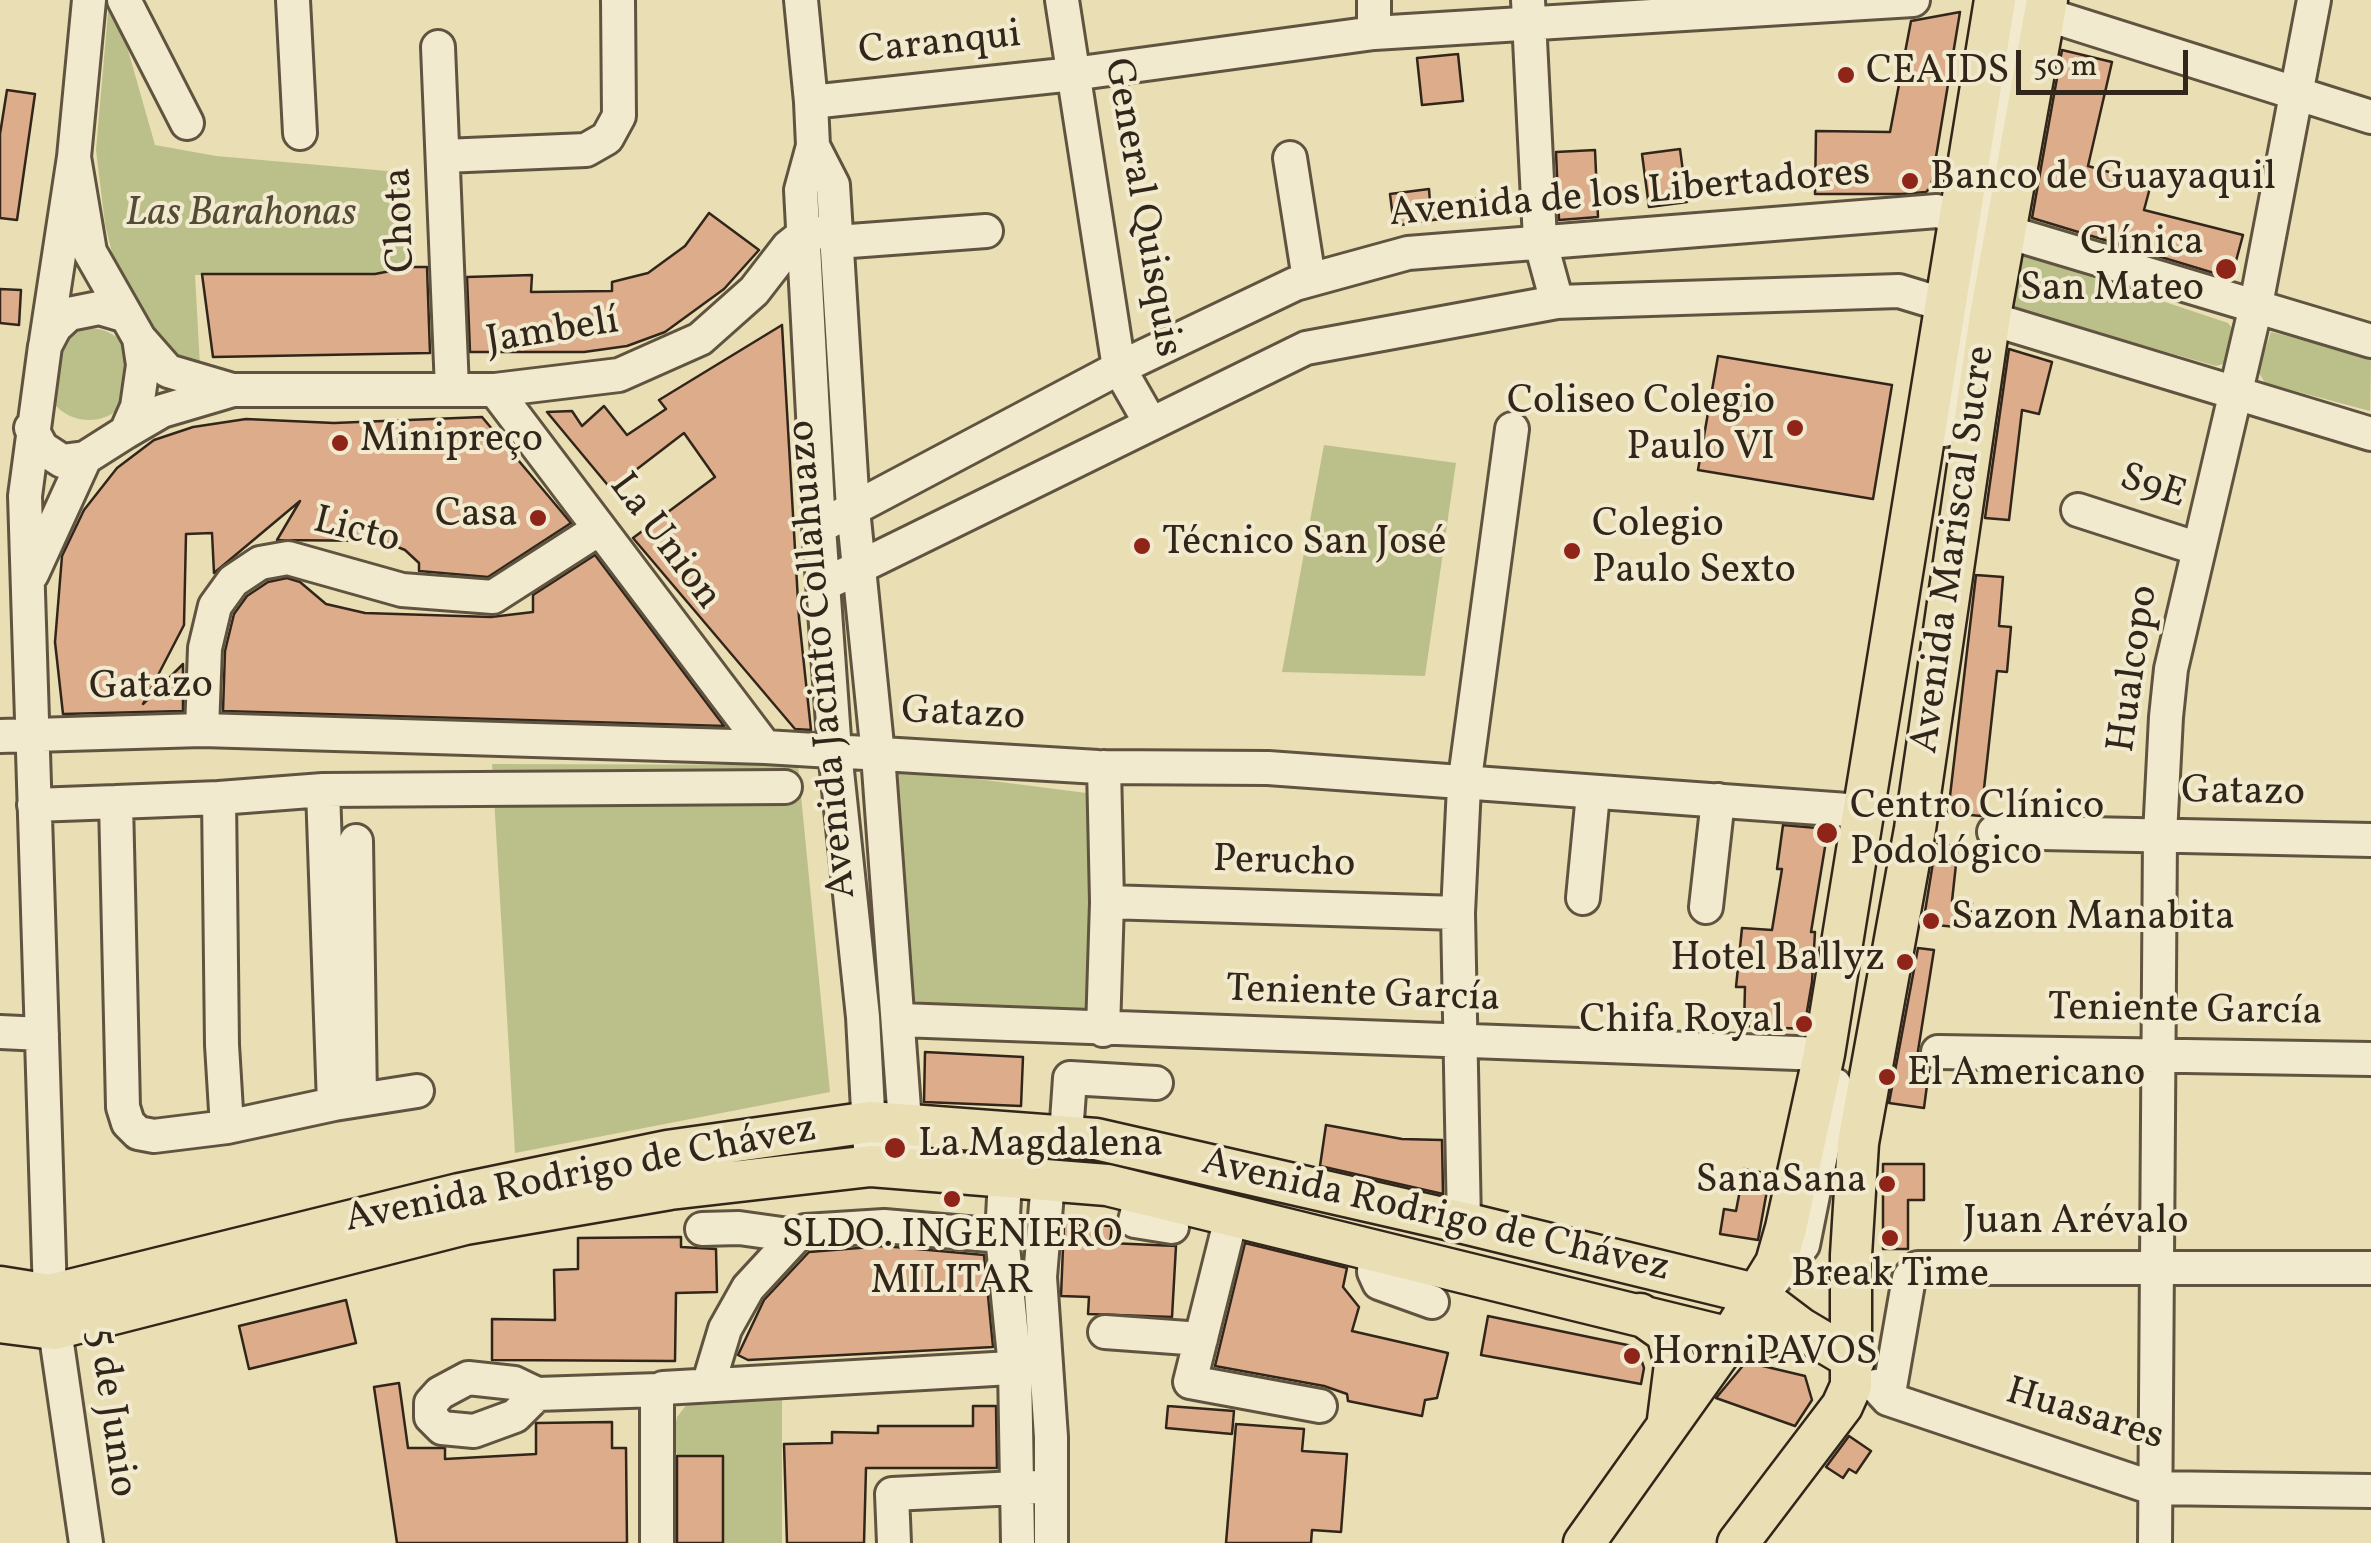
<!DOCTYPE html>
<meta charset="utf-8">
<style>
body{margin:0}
#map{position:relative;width:2371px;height:1543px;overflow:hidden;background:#e9deb4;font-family:Vollkorn,serif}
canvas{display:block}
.scale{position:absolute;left:2016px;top:50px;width:172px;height:45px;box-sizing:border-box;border:5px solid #32261a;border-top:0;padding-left:12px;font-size:30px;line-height:35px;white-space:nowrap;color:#32261a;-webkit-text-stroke:8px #f1eace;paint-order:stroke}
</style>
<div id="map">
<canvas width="2371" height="1543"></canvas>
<div class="scale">50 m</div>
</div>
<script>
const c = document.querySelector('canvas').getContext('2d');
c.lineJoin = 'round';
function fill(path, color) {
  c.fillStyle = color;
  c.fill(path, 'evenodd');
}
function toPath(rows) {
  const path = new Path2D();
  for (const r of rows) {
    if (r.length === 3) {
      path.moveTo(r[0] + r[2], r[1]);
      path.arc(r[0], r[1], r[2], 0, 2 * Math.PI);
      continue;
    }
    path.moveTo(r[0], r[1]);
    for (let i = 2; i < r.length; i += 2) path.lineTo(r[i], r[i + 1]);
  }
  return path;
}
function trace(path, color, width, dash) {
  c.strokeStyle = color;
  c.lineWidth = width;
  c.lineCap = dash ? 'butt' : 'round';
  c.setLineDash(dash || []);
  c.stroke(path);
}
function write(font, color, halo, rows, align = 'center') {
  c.font = font + ' Vollkorn,serif';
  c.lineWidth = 8;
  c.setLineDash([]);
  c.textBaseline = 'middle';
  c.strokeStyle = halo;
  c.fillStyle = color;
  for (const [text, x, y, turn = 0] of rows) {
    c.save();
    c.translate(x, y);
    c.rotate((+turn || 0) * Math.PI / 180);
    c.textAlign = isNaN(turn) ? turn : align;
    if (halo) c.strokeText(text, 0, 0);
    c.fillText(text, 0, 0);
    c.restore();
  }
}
fill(toPath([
 [109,1,120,22,155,145,216,156,410,173,410,267,375,274,195,275,200,366,175,365,119,282,105,224,96,150],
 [2018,253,2228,323,2232,328,2227,363,2216,366,2006,307],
 [89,374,46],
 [2271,332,2371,357,2370,411,2265,383,2258,371],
 [1324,445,1456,463,1425,676,1282,672],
 [492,764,798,765,830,1092,515,1153],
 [891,768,1102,795,1098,1014,911,1012],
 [703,1400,782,1400,782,1543,723,1543,723,1456,677,1456,673,1440,677,1417,687,1404]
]), '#bbc08a');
const building = toPath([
 [1960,12,1931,187,1926,192,1902,194,1815,194,1816,131,1890,132,1911,21,1960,12],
 [2062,50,2112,62,2088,166,2151,184,2144,210,2243,235,2233,272,2227,277,2032,218,2062,50],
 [1458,54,1463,101,1422,105,1417,58,1458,54],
 [7,90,35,94,17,220,0,218,0,134,7,90],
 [1680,149,1687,202,1649,207,1642,154,1680,149],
 [1595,150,1598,217,1559,220,1556,152,1595,150],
 [1429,189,1430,202,1483,198,1485,212,1394,226,1390,194,1429,189],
 [709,213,759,250,724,289,665,332,627,346,584,352,470,352,467,277,532,275,531,292,612,291,612,282,648,273,685,246,709,213],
 [411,267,427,267,430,353,213,357,202,274,375,274,411,267],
 [0,289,21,290,19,325,0,323,0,289],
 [782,325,799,618,811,730,795,729,633,538,715,477,684,433,611,489,547,412,572,411,582,426,604,406,627,435,666,409,659,400,782,325],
 [2009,349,2052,362,2039,414,2022,410,2009,520,1985,518,2009,349],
 [1718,356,1892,385,1873,499,1698,470,1718,356],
 [482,417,571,523,488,577,419,571,419,563,405,550,383,541,277,540,300,501,214,573,212,533,186,534,184,625,143,704,183,664,183,711,63,714,55,642,62,556,84,510,117,468,154,440,193,427,246,419,334,423,482,417],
 [595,555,724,726,223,711,225,651,234,614,247,596,268,582,287,578,300,582,326,604,365,613,491,617,533,612,533,595,595,555],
 [1976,575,2003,577,1999,626,2011,627,2007,672,1997,671,1981,816,1948,813,1976,575],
 [1783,825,1828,829,1811,932,1815,932,1812,982,1804,1029,1744,1026,1745,987,1736,987,1742,928,1772,930,1782,869,1777,869,1783,825],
 [1936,844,1958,846,1952,901,1972,903,1969,928,1923,924,1936,844],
 [1918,948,1934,950,1918,1051,1917,1064,1929,1070,1924,1108,1889,1103,1918,948],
 [925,1052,1023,1057,1021,1106,924,1102,925,1052],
 [1326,1125,1402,1139,1442,1140,1443,1194,1320,1166,1326,1125],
 [1883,1164,1924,1164,1924,1200,1908,1200,1908,1249,1883,1249,1883,1164],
 [1744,1169,1770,1174,1758,1240,1720,1234,1724,1209,1736,1211,1744,1169],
 [1064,1224,1112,1226,1110,1243,1176,1246,1172,1317,1088,1314,1089,1297,1061,1296,1064,1224],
 [681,1237,681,1247,716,1249,717,1292,676,1293,675,1361,492,1360,492,1319,555,1320,554,1270,578,1269,578,1238,681,1237],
 [1245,1243,1347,1268,1343,1287,1359,1307,1352,1331,1448,1353,1437,1398,1425,1400,1422,1416,1348,1401,1347,1394,1324,1386,1215,1366,1245,1243],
 [884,1246,984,1255,993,1347,748,1360,738,1355,764,1300,809,1252,884,1246],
 [346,1300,356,1343,249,1369,239,1326,346,1300],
 [1488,1316,1637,1347,1644,1368,1641,1384,1481,1355,1488,1316],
 [1746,1362,1805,1376,1812,1400,1795,1426,1716,1398,1746,1362],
 [399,1383,408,1448,445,1448,445,1459,536,1454,536,1423,612,1422,612,1448,626,1448,627,1543,397,1543,374,1387,399,1383],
 [973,1406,996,1406,997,1468,866,1468,864,1543,787,1543,784,1444,832,1443,832,1432,878,1433,878,1426,973,1426,973,1406],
 [1168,1406,1234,1411,1232,1434,1166,1428,1168,1406],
 [1236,1424,1304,1429,1302,1451,1347,1454,1341,1532,1312,1530,1311,1543,1226,1543,1236,1424],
 [1849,1436,1871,1451,1856,1473,1849,1469,1843,1478,1826,1467,1849,1436],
 [677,1456,723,1456,723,1543,677,1543,677,1456]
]);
fill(building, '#dcac8b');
trace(building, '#32261a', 2.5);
const minor = toPath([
 [124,0,187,123],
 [293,0,300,133],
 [801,0,811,102,813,146,801,190,819,527,835,752,863,1017,871,1166],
 [1062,0,1119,368,1151,424],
 [1528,0,1540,240,1557,302],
 [2045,14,2371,117],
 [1374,33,1374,0],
 [438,47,452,389],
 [811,102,1073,74,1374,33,1913,0],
 [813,146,833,185,853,509,878,755,907,1149],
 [444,156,586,150,607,138,619,116,618,0],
 [1290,158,1309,279],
 [837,242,986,231],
 [139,338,168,371,229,389],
 [46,341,74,157,89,0],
 [495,390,765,747],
 [31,428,42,448,62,461,85,458,126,432,137,407,143,365,139,338,90,252,74,157],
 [1945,430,2015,0],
 [126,432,162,411,233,390,495,390,619,375,700,339,754,291,788,247,803,235,817,233],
 [2078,510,2199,549],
 [819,527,1119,368,1295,284,1408,253,1937,211,2371,341],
 [32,574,85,458],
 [825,584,1306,348,1557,302,1899,291,2371,434],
 [202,730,205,648,215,606,233,581,260,563,288,558,402,590,493,597,599,529],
 [0,736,202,730,765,747,1098,767,1268,768,1861,811],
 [323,790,219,798,222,1045,227,1127,334,1104],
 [116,802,219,798],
 [34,805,116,802,123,1107,128,1123,138,1133,154,1136,227,1127],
 [1994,832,2371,840],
 [356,841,360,1099],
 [1583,898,1593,794],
 [1107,902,1458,913],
 [1706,907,1718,800],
 [900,1020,1824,1054],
 [1103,1030,1107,902,1104,767],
 [0,1032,42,1034],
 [1938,1052,2371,1059],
 [417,1091,334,1104,323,790,785,787],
 [1066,1135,1070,1078,1156,1083],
 [1048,1181,1040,1277,1051,1437,1051,1543],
 [1142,1193,1135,1221,1172,1227],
 [1232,1214,1190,1382,1320,1406],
 [1464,1223,1458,913,1464,786,1512,429],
 [702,1229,739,1228,796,1236],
 [1002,1236,1015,1367,1018,1543],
 [1375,1249,1374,1272,1379,1283,1432,1302],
 [1773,1281,1803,1245,1835,1085],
 [1105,1332,1201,1339],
 [709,1382,725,1329,748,1288,796,1236,805,1231,884,1226,1002,1236,1005,1179],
 [1876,1386,1888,1399,2153,1488,2371,1491],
 [537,1394,515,1416,474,1431,442,1428,431,1417,431,1403,440,1393,468,1378,514,1383,537,1394,659,1390],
 [1888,1399,1909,1278,1918,1268,2371,1268],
 [86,1543,50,1295,25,496,45,346,55,327,69,314,99,308,123,315],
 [657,1543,657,1396,663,1388,1046,1366],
 [894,1543,892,1494,1038,1487],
 [2155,1543,2160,835,2166,717,2171,669,2255,310,2314,0]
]);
const major = toPath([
 [0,1287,50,1295,459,1194,667,1151,870,1122,1096,1139,1464,1223,1755,1294,1800,1328,1854,1360],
 [1640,1314,1667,1333,1675,1364,1668,1420],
 [0,1322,54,1329,465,1224,670,1189,871,1166,1107,1185,1730,1338,1758,1339,1800,1328],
 [1584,1543,1730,1338,1776,1263,1786,1228,1824,1054,1995,0],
 [1738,1543,1842,1406,1851,1386,1851,1255,1858,1143,1915,829,1990,316,2047,0]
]);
trace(minor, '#605440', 38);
trace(major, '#32261a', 45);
trace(minor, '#f1eace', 32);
trace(major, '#e9deb4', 40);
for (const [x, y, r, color] of [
 [1846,75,10,"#8f2418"],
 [1910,181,10,"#8f2418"],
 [2226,269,12,"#8f2418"],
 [1795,428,10,"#8f2418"],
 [340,443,10,"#8f2418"],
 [538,518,10,"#8f2418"],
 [1142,546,10,"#8f2418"],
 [1572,551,10,"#8f2418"],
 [1827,833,12,"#8f2418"],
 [1931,921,10,"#8f2418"],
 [1905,962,10,"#8f2418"],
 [1804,1024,10,"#8f2418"],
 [1887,1077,10,"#8f2418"],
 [895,1148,12,"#8f2418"],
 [1887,1184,10,"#8f2418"],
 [952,1199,10,"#8f2418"],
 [1890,1238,10,"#8f2418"],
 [1632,1356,10,"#8f2418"]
]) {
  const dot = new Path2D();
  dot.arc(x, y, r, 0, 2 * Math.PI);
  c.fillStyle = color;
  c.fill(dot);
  trace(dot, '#f1eace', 4);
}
write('40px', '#32261a', '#f1eace', [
 ["Caranqui",940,46,-6],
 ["Avenida de los Libertadores",1630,196,-5],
 ["General Quisquis",1140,208,80],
 ["Chota",403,220,-92],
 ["Jambelí",553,334,-9],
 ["S9E",2152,489,18],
 ["Licto",356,533,14],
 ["La Union",663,543,53],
 ["Avenida Mariscal Sucre",1956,550,-82],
 ["Avenida Jacinto Collahuazo",825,659,-95],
 ["Hualcopo",2136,669,-82],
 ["Gatazo",151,689,-1],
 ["Gatazo",963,717,3],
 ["Gatazo",2243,795,1],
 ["Perucho",1284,865,2],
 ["Teniente García",1363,997,2],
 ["Teniente García",2185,1013,1],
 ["Avenida Rodrigo de Chávez",581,1177,-11],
 ["Avenida Rodrigo de Chávez",1435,1218,13],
 ["Juan Arévalo",2076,1225],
 ["5 de Junio",109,1413,82],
 ["Huasares",2084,1417,17]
]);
write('40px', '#32261a', '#f1eace', [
 ["CEAIDS",1866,75],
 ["Banco de Guayaquil",1930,181],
 ["Clínica",2204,246,"right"],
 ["San Mateo",2204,292,"right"],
 ["Coliseo Colegio",1775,405,"right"],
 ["Paulo VI",1775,451,"right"],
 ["Minipreço",360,443],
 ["Casa",518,518,"right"],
 ["Colegio",1592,528],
 ["Paulo Sexto",1592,574],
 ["Técnico San José",1162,546],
 ["Centro Clínico",1850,810],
 ["Podológico",1850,856],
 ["Sazon Manabita",1951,921],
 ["Hotel Ballyz",1885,962,"right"],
 ["Chifa Royal",1784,1024,"right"],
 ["El Americano",1907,1077],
 ["La Magdalena",918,1148],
 ["SanaSana",1867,1184,"right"],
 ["SLDO. INGENIERO",952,1239,"center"],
 ["MILITAR",952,1285,"center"],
 ["Break Time",1890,1278,"center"],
 ["HorniPAVOS",1652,1356]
], 'left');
write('italic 40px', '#544c36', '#f1eace', [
 ["Las Barahonas",241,217]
]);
</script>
